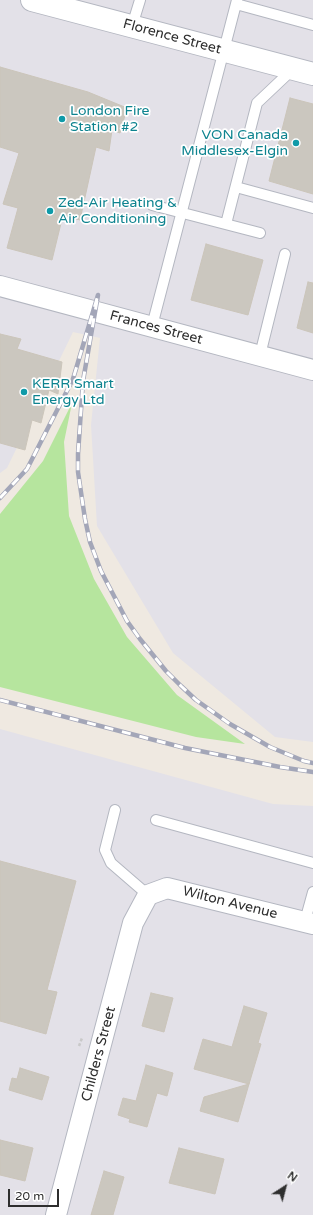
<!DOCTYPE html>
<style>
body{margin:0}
#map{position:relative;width:313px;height:1215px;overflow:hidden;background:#efe9e1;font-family:"Varela Round",sans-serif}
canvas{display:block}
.north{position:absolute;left:265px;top:1167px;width:40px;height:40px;-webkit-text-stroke:3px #fff;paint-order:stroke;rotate:36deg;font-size:11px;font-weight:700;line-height:16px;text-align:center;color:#2e2e2e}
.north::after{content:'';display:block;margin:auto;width:14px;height:18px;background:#2e2e2e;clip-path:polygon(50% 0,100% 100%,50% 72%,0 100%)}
.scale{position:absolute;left:8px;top:1189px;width:51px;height:18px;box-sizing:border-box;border:2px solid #2e2e2e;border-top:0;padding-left:5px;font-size:12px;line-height:14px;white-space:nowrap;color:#2e2e2e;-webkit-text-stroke:3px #fff;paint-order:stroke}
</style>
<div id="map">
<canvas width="313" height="1215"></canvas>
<div class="north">N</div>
<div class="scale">20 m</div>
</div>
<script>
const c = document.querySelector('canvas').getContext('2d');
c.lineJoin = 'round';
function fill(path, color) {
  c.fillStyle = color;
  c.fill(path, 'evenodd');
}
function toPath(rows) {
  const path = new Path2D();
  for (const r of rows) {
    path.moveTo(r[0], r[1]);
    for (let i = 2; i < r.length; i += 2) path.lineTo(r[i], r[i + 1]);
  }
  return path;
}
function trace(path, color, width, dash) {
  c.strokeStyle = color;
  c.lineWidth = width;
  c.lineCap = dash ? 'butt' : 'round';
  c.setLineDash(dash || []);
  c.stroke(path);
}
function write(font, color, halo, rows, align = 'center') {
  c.font = font + ' "Varela Round",sans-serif';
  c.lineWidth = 3.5;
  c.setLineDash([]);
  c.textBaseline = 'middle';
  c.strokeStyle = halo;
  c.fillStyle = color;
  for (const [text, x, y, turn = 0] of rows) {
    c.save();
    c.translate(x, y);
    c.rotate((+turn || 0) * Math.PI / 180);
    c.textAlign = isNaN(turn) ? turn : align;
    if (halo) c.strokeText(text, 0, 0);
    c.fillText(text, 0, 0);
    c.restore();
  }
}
fill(toPath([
 [0,0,313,0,313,742,275,737,173,653,97,526,91,425,100,338,73,332,7,468,0,473],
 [0,729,273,804,313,806,313,1215,0,1215]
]), '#e3e1e8');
fill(toPath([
 [72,403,64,442,69,516,94,579,127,637,177,695,245,744,196,737,0,687,0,514,43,461]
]), '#b6e59e');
const building = toPath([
 [0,67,88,92,127,108,120,133,112,130,109,151,96,147,80,220,63,215,52,260,7,248,18,208,3,204,19,153,0,147,0,67],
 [290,98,313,104,313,194,269,181,290,98],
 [206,244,263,260,248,315,191,300,206,244],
 [308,282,313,283,313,333,297,328,308,282],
 [0,334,21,339,17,349,62,362,58,394,49,390,41,423,32,420,25,450,0,443,0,334],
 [0,861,76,881,47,990,57,992,46,1034,0,1021,0,861],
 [151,993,173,998,164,1032,142,1026,151,993],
 [244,1006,267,1013,258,1043,261,1044,249,1084,194,1069,203,1039,232,1047,244,1006],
 [146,1065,173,1073,167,1096,157,1093,147,1127,129,1122,130,1119,118,1115,123,1098,136,1101,146,1065],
 [20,1068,49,1077,42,1100,9,1090,12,1078,17,1079,20,1068],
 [249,1084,238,1122,200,1111,204,1097,249,1084],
 [0,1140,33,1148,25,1181,0,1175,0,1140],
 [179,1148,224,1159,215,1194,169,1183,179,1148],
 [104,1171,124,1177,113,1215,91,1215,104,1171]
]);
fill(building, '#cbc7bf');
trace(building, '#cbc5ba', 1);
const lane = toPath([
 [236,4,313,25],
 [132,26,140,0],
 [236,187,313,208],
 [152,205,260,233],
 [226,224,257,103,293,69],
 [152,326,237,0],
 [260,355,285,254],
 [115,810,105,850,111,863,148,895],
 [156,820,313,863],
 [305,921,313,892]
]);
const street = toPath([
 [0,286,313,370],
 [56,1215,133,923,148,895,167,888,313,924]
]);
const secondary = toPath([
 [32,0,313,74]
]);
trace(lane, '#b4b7c1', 12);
trace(street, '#b4b7c1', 22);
trace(secondary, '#b4b7c1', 24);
trace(toPath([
 [79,1046,82,1038]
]), '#c9c9c9', 2.5, [3, 2]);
trace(lane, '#fff', 10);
trace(street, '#fff', 20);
trace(secondary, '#fff', 22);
const rail = toPath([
 [0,498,27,469,73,379,98,295,83,381,78,454,78,472,85,519,90,542,101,571,127,621,140,639,166,671,181,686,196,700,230,724,270,747,304,761,313,763],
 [0,700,185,748,280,767,313,772]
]);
trace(rail, '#a3a6b8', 4.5);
trace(rail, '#fff', 3, [9]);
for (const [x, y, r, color] of [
 [62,119,4,"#0f9aa8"],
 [296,143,4,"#0f9aa8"],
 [50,211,4,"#0f9aa8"],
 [24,392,4,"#0f9aa8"]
]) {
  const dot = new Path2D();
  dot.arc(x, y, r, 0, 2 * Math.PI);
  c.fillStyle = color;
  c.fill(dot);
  trace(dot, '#fff', 1.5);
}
write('14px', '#2e2e2e', '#fff', [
 ["Florence Street",172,37,15],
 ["Frances Street",156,328,15],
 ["Wilton Avenue",230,903,14],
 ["Childers Street",99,1054,-75]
]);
write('14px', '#0d838f', '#fff', [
 ["London Fire",70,111],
 ["Station #2",70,127],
 ["VON Canada",288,135,"right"],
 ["Middlesex-Elgin",288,151,"right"],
 ["Zed-Air Heating &",58,203],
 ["Air Conditioning",58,219],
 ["KERR Smart",32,384],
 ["Energy Ltd",32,400]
], 'left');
</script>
